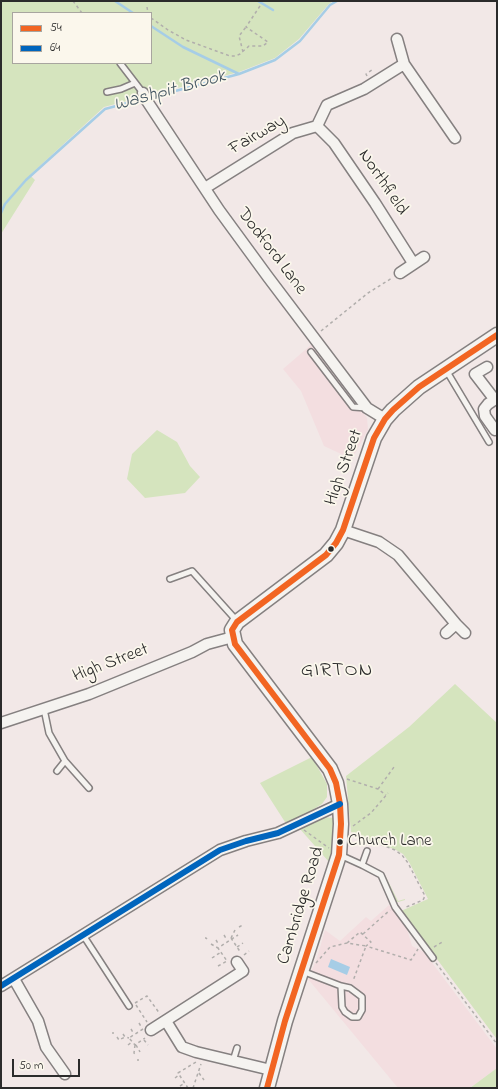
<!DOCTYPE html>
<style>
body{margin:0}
#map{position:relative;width:498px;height:1089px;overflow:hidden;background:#f2e8e7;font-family:"Indie Flower",sans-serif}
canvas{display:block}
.frame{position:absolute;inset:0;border:2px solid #2b2b2b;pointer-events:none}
.legend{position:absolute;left:12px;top:12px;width:140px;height:52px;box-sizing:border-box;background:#fbf7ec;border:1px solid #a8a59f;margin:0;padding:5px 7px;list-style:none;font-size:12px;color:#2b2b2b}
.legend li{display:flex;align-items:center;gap:8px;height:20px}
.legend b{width:20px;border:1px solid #a8a59f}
.scale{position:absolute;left:12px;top:1059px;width:68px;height:18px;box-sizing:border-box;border:2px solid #2b2b2b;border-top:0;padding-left:5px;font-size:12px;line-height:14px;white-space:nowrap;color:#2b2b2b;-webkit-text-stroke:3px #fbf7ec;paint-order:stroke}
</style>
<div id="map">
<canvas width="498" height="1089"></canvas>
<div class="frame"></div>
<ul class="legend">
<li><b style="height:5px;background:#f26522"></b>54</li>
<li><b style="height:5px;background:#0065bd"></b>64</li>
</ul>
<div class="scale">50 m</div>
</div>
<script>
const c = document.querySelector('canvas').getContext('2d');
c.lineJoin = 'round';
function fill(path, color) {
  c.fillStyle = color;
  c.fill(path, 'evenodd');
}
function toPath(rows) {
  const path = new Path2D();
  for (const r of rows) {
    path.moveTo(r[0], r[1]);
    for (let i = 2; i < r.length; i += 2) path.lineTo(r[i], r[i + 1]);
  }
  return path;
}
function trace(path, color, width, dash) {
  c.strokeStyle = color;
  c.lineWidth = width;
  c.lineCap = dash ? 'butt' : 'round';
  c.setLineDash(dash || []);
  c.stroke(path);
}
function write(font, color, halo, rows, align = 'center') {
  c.font = font + ' "Indie Flower",sans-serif';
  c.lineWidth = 3.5;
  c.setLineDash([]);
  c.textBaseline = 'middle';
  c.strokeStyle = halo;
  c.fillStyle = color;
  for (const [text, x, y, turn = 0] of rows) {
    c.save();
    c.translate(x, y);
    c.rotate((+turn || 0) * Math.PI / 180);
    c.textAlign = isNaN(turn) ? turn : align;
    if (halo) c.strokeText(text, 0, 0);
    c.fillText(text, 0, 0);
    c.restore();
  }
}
fill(toPath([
 [312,344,367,418,368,430,352,459,324,446,301,391,283,369],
 [389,905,407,929,412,946,424,952,497,1049,497,1068,470,1088,398,1088,308,979,317,958,325,930,340,941,366,917,371,921]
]), '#f3dee0');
fill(toPath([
 [1,1,333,1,328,5,299,39,275,58,239,72,104,107,30,175,35,180,1,234],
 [13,13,151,13,151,63,13,63],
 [157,430,177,442,190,466,200,477,185,493,145,498,127,479,132,454],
 [455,684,497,723,496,1038,401,911,428,899,409,862,403,854,396,850,351,832,346,776,409,727],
 [312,757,327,784,327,797,322,804,291,823,285,822,260,783],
 [323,817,335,818,334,840,329,862,300,829],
 [367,864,384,873,398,901,405,899,405,900,398,902,396,901,384,874],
 [497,1068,497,1088,470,1088]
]), '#d5e4be');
fill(toPath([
 [331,959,350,967,347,975,328,967]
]), '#a6cde6');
trace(toPath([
 [115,1,133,13],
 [258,1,273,10],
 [151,26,183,47,239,74,275,60,300,41,330,5,337,1],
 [149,98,239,74],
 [1,213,5,204,26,180,105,109,142,99]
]), '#a6cde6', 2.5);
const lane = toPath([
 [120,63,143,93],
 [107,92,121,89,135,83],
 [311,352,353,407,367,408],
 [446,370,489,442],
 [170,579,192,571,237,621],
 [44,709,49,733,65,761,89,788],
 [57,771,65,761],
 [340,855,362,865,367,851],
 [362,865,381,875,395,907,433,958],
 [83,935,129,1006],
 [302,971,341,986,350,988,362,997,362,1010,358,1017,352,1017,345,1012,342,1007,341,986],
 [233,1061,237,1048]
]);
const street = toPath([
 [397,39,404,64,455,138],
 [143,93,147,101,219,210,268,277,367,408,385,419],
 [317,126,334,143,375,203,413,263],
 [205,188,293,133,317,126,327,105,364,89,404,64],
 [400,273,424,257],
 [487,367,475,374,495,400],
 [495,430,485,416,484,409,488,404,497,398],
 [343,530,379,542,398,555,456,624],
 [446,633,456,624,465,633],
 [1,723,89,694,192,652,207,644,233,637],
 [14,979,38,1021,46,1047,65,1074],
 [1,986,220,850,246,841,278,833,340,804],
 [166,1021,182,1047,196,1052,271,1070],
 [151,1030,243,971,237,962]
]);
const secondary = toPath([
 [267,1088,285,1021,339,855,341,824,340,804,336,783,330,769,235,644,232,630,237,622,326,555,336,543,343,530,374,438,385,419,393,410,419,387,497,335]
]);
trace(lane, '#858080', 8);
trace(street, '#858080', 13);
trace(secondary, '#858080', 17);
trace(toPath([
 [73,1,82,13],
 [147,7,148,13],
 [151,18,168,30,186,40,230,56,236,56,240,54,249,46,263,46,268,42,246,27,260,6],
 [243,52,239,36,246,27],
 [367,76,366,74,372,70,374,71],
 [321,331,368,293,392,278],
 [347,779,378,789,386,795],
 [378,789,394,767],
 [353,826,371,813,388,793],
 [304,830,329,848],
 [353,834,395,850,402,855,408,863,425,896,423,900,404,908],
 [239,927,241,926,240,924],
 [363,934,390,910],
 [224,935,227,940],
 [205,938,206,938,207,939],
 [231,938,241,953],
 [231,938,235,930],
 [216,940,219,945],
 [347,943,360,932,371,942,366,946,411,960,418,949],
 [211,944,218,948],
 [237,947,243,943],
 [434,947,444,941],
 [244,955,249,951],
 [212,958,221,952],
 [316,963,330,947,347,943,366,946,353,981],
 [436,963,497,1044],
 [218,966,227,961,218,948,238,935],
 [135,1003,147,996,160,1014],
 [136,1005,147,1022],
 [139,1023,142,1028],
 [131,1029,134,1034],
 [143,1029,129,1038,135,1045,145,1038],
 [112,1033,114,1033],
 [123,1034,125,1037,129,1038],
 [117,1037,119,1040,125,1037],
 [144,1040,148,1045],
 [128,1045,132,1042],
 [135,1045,134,1053,136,1055],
 [136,1045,140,1052],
 [138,1061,138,1059],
 [199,1073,204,1080],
 [175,1078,179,1075],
 [180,1086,185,1083],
 [188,1088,178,1073,196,1062],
 [193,1088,201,1064]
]), '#b1aeac', 1.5, [3, 3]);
trace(lane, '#f5f3f0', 5);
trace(street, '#f5f3f0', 10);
trace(secondary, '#f5f3f0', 14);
trace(toPath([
 [267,1088,285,1021,339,855,341,824,340,804,336,783,330,769,235,644,232,630,237,622,326,555,336,543,343,530,374,438,385,419,393,410,419,387,497,335]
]), '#f26522', 6);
trace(toPath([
 [1,986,220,850,246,841,278,833,340,804]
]), '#0065bd', 6);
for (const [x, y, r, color] of [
 [331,549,3.5,"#2b2b2b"],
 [340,842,3.5,"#2b2b2b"]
]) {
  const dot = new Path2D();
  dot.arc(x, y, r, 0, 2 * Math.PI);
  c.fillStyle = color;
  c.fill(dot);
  trace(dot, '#fbf7ec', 1.5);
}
write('17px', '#2b2b2b', '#fbf7ec', [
 ["Church Lane",348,842]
], 'left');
write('18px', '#2b2b2b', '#fbf7ec', [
 ["Fairway",258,136,-30],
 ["Northfield",382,183,56],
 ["Dodford Lane",271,252,53],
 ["High Street",345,468,-70],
 ["High Street",111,664,-21],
 ["Cambridge Road",302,906,-73]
]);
write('italic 19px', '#465863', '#fbf7ec', [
 ["Washpit Brook",170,92,-15]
]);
c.letterSpacing = '1px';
write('20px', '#2b2b2b', '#fbf7ec', [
 ["GIRTON",337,672]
]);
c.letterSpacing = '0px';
</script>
